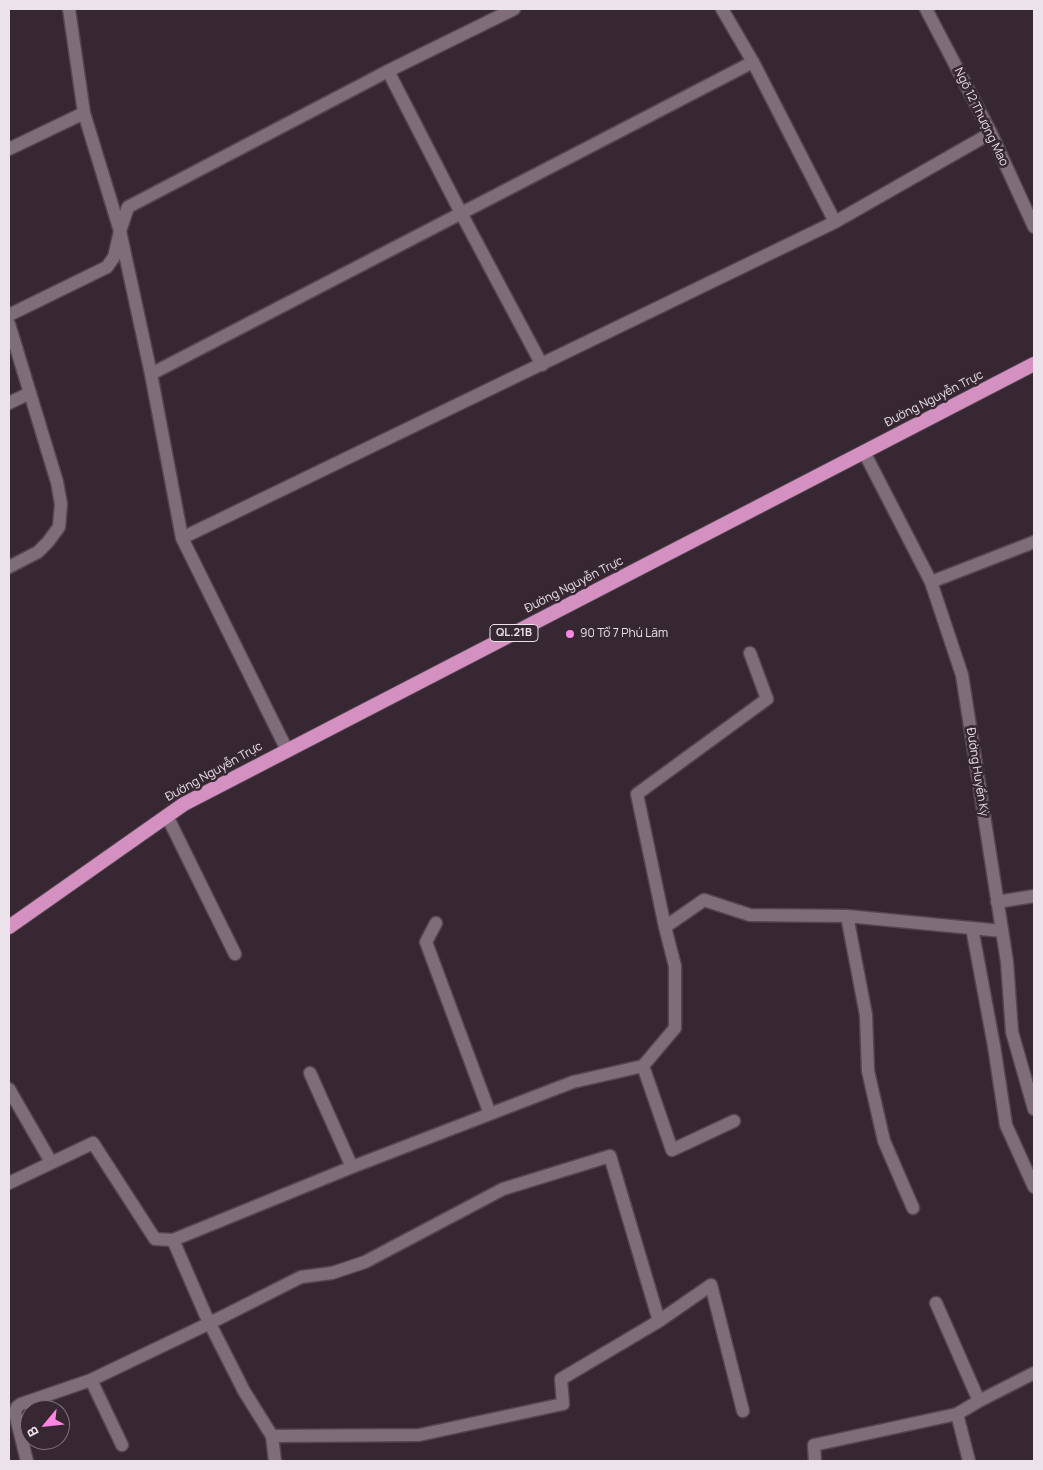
<!DOCTYPE html>
<meta charset="utf-8">
<style>
body{margin:0}
#map{position:relative;width:1043px;height:1470px;overflow:hidden;background:#372732;font-family:Manrope,sans-serif}
canvas{display:block}
.frame{position:absolute;inset:0;border:10px solid #ece2e9;pointer-events:none}
.north{position:absolute;left:20px;top:1400px;width:50px;height:50px;box-sizing:border-box;background:#372732;border:1px solid #7f727b;border-radius:50%;rotate:242deg;font-size:14px;font-weight:700;line-height:20px;text-align:center;color:#ece2e9}
.north::after{content:'';display:block;margin:auto;width:18px;height:22px;background:#fd86e1;clip-path:polygon(50% 0,100% 100%,50% 72%,0 100%)}
</style>
<div id="map">
<canvas width="1043" height="1470"></canvas>
<div class="frame"></div>
<div class="north">B</div>
</div>
<script>
const c = document.querySelector('canvas').getContext('2d');
c.lineJoin = 'round';
function toPath(rows) {
  const path = new Path2D();
  for (const r of rows) {
    path.moveTo(r[0], r[1]);
    for (let i = 2; i < r.length; i += 2) path.lineTo(r[i], r[i + 1]);
  }
  return path;
}
function trace(path, color, width, dash) {
  c.strokeStyle = color;
  c.lineWidth = width;
  c.lineCap = dash ? 'butt' : 'round';
  c.setLineDash(dash || []);
  c.stroke(path);
}
function write(font, color, halo, rows, align = 'center') {
  c.font = font + ' Manrope,sans-serif';
  c.lineWidth = 5;
  c.setLineDash([]);
  c.textBaseline = 'middle';
  c.strokeStyle = halo;
  c.fillStyle = color;
  for (const [text, x, y, turn = 0] of rows) {
    c.save();
    c.translate(x, y);
    c.rotate((+turn || 0) * Math.PI / 180);
    c.textAlign = isNaN(turn) ? turn : align;
    if (halo) c.strokeText(text, 0, 0);
    c.fillText(text, 0, 0);
    c.restore();
  }
}
const service = toPath([
 [9,149,84,113,69,9],
 [9,324,57,482,61,504,59,527,48,542,38,552,9,567],
 [182,538,287,750],
 [931,582,1034,542],
 [167,816,235,954],
 [847,916,1002,931],
 [436,923,426,942,490,1114],
 [665,927,637,794,767,699,750,653],
 [972,928,994,1046,1006,1125,1034,1187],
 [643,1066,672,1150,734,1121],
 [310,1073,352,1167],
 [9,1089,51,1162],
 [9,1183,93,1143,155,1239,173,1240,206,1316,244,1391,272,1436,275,1461],
 [173,1240,352,1167,573,1082,643,1066,675,1028,675,966,665,927,704,900,750,915,847,916,866,1015,868,1071,884,1141,913,1208],
 [936,1303,979,1401],
 [659,1321,711,1285,743,1411],
 [91,1380,122,1445],
 [27,1461,15,1413,17,1407,21,1404,91,1380,210,1323,301,1277,332,1273,365,1262,503,1189,610,1156,659,1321,561,1379,563,1404,419,1435,272,1436],
 [815,1461,814,1445,957,1414],
 [969,1461,957,1414,979,1401,1034,1373]
]);
const minor = toPath([
 [514,9,388,71,128,207,120,231,151,374,182,538,835,222,753,62,722,9],
 [926,9,991,133,1034,227],
 [388,71,461,213,542,365],
 [835,222,991,133],
 [9,315,107,267,114,257,120,231,84,113],
 [151,374,753,62],
 [9,403,30,393],
 [864,452,931,582,962,675,1007,962,1012,1032,1034,1109],
 [997,902,1034,896]
]);
const trunk = toPath([
 [9,927,184,804,1034,364]
]);
trace(service, '#544650', 15);
trace(minor, '#544650', 15);
trace(trunk, '#544650', 16);
trace(service, '#7f6d7a', 12);
trace(minor, '#7f6d7a', 12);
trace(trunk, '#d390c1', 14);
for (const [x, y, r, color] of [
 [570,634,5,"#fd86e1"]
]) {
  const dot = new Path2D();
  dot.arc(x, y, r, 0, 2 * Math.PI);
  c.fillStyle = color;
  c.fill(dot);
  trace(dot, '#372732', 2);
}
for (const [x, y, w] of [
 [514,633,48]
]) {
  const box = new Path2D();
  box.roundRect(x - w / 2, y - 8.5, w, 17, 4);
  c.fillStyle = '#372732';
  c.fill(box);
  trace(box, '#ece2e9', 1);
}
write('bold 11px', '#ece2e9', null, [
 ["QL.21B",514,633]
]);
write('12px', '#ece2e9', '#372732', [
 ["Ngõ 12 Thượng Mao",981,117,64],
 ["Đường Nguyễn Trực",934,399,-27],
 ["Đường Nguyễn Trực",574,585,-27],
 ["Đường Nguyễn Trực",214,772,-29],
 ["Đường Huyền Kỳ",977,772,81]
]);
write('12px', '#ece2e9', '#372732', [
 ["90 Tổ 7 Phú Lãm",580,634]
], 'left');
</script>
